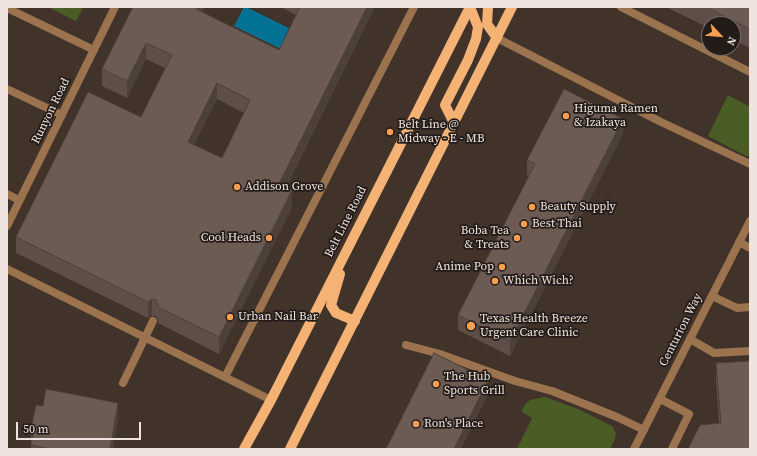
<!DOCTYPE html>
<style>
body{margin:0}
#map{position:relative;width:757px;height:456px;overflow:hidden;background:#41322a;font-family:"Source Serif 4",serif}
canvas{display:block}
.frame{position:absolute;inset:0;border:8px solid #eee3de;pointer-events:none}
.north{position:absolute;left:701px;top:16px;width:40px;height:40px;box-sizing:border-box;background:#231b18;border:1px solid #746b67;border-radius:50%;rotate:116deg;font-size:11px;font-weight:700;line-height:16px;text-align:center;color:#eee3de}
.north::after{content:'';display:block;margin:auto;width:14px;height:18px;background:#fb9e50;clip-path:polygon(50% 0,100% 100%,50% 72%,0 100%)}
.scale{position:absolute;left:16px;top:422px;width:125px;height:18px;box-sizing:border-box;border:2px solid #eee3de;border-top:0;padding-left:5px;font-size:12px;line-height:14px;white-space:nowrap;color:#eee3de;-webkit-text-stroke:3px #231b18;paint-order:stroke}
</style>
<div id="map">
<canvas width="757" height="456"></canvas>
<div class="frame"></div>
<div class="north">N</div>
<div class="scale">50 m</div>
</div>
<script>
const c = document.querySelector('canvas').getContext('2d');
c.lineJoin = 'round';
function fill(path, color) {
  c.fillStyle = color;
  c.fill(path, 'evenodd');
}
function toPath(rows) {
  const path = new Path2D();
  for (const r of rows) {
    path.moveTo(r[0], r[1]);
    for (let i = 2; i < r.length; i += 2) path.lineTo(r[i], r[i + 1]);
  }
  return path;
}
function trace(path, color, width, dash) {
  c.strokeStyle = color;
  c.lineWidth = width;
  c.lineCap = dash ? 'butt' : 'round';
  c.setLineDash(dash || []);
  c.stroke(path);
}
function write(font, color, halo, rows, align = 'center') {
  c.font = font + ' "Source Serif 4",serif';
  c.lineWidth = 3.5;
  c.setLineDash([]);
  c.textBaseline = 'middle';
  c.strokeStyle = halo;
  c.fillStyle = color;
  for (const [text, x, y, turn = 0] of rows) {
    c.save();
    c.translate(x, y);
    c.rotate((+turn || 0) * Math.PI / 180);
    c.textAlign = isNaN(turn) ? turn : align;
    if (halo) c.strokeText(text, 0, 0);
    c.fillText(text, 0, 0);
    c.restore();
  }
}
fill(toPath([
 [48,7,83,7,76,21],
 [728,95,750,107,750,156,746,156,708,136],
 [545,397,578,409,612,426,616,433,615,439,610,449,517,449,532,418,522,412,522,410,526,403,530,400]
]), '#495d24');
fill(toPath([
 [244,7,246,7,291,29,281,49,234,26]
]), '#027294');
trace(toPath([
 [621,7,750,72],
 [7,8,94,50],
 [497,38,661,122,750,164],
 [7,89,62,115],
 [7,194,19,200],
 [739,242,750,248],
 [7,269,271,400],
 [712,296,737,308,750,307],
 [690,339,714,353,750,351],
 [406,345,440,354,515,381,552,391,617,417,644,430],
 [225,377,414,7],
 [123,383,153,321],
 [660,399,689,414,672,449]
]), '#9b734e', 8);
trace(toPath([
 [7,226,115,7],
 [634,449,750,221]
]), '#9b734e', 8);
trace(toPath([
 [488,7,487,24,497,38],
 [454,123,445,105,468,60,476,39,478,27,470,7],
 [340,274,331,305,336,313,355,321],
 [244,449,271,400,470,7],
 [290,449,512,7]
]), '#f4b375', 10);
fill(toPath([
 [133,7,205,7,202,12,279,50,296,15,281,7,375,7,286,187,292,207,219,354,158,323,158,320,156,316,152,316,148,318,16,253,16,237,141,117,165,68,146,59,127,98,102,86,102,69],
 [217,99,244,113,222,158,194,145],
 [666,7,750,7,750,48,733,40,733,24,709,24,709,28],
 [623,134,510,356,458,330,458,315,529,176,527,175,527,160],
 [716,363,750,449,719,423,716,382],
 [43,406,118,418,113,449,31,449,31,429]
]), '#5d4e47');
fill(toPath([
 [197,7,205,7,196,25,196,9],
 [367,7,375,7,279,200,279,184],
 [146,43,146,59,127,98,127,81],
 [217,83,217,99,188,158,188,142],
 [623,119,623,134,510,356,510,341],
 [292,190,292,207,219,354,219,337],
 [152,299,152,316,148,318,148,302],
 [488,380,488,395,461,449,454,449],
 [118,403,118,418,113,449,110,449]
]), '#4c403a');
const building = toPath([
 [133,7,197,7,196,9,279,50,300,7,367,7,279,184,292,190,219,337,158,307,158,304,156,300,152,299,148,302,16,237,88,92,141,117,172,55,146,43,127,81,102,69,133,7],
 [217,83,250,100,222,158,188,142,217,83],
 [706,7,750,7,750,29,706,7],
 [564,89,623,119,510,341,458,315,535,164,527,160,564,89],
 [434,353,488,380,454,449,386,449,434,353],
 [750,361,750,449,688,449,700,425,721,423,716,363,750,361],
 [46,389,118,403,110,449,50,449,31,445,34,430,31,429,36,405,43,406,46,389]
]);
fill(building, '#6c5b53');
trace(building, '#4c403a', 1);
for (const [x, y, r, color] of [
 [566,116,4,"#fb9e50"],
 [390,132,4,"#fb9e50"],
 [237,187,4,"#fb9e50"],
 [532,207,4,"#fb9e50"],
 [524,224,4,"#fb9e50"],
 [269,238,4,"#fb9e50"],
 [517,238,4,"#fb9e50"],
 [502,267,4,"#fb9e50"],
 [495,281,4,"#fb9e50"],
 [230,317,4,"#fb9e50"],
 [471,326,5,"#fb9e50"],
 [436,384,4,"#fb9e50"],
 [416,424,4,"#fb9e50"]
]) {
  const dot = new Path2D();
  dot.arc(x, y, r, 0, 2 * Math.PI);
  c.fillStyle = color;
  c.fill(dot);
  trace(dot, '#231b18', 1.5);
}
write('12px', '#eee3de', '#231b18', [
 ["Higuma Ramen",574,109],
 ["& Izakaya",574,123],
 ["Belt Line @",398,125],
 ["Midway - E - MB",398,139],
 ["Addison Grove",245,187],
 ["Beauty Supply",540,207],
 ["Best Thai",532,224],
 ["Boba Tea",509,231,"right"],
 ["& Treats",509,245,"right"],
 ["Cool Heads",261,238,"right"],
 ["Anime Pop",494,267,"right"],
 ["Which Wich?",503,281],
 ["Urban Nail Bar",238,317],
 ["Texas Health Breeze",480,319],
 ["Urgent Care Clinic",480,333],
 ["The Hub",444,377],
 ["Sports Grill",444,391],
 ["Ron's Place",424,424]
], 'left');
write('12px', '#eee3de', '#231b18', [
 ["Runyon Road",51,111,-64],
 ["Belt Line Road",346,222,-63],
 ["Centurion Way",681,330,-63]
]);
</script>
